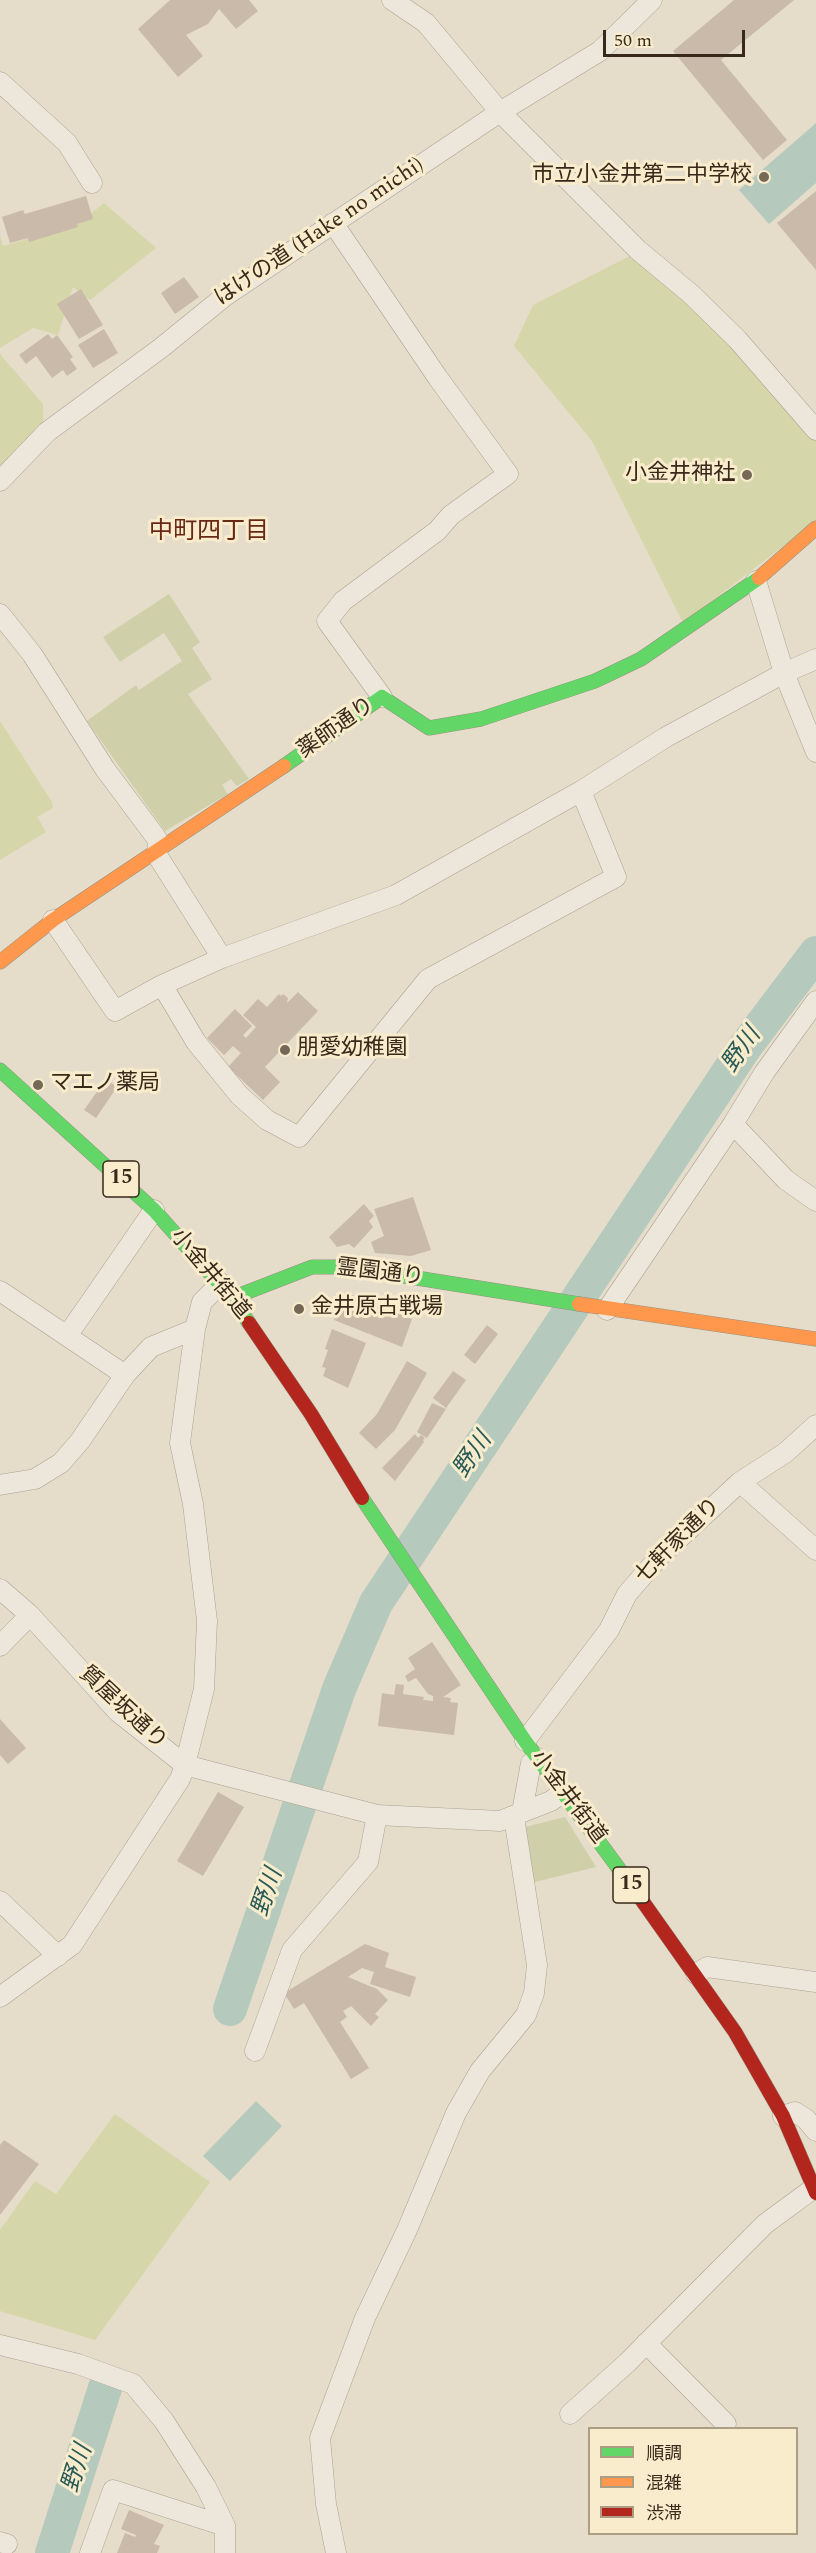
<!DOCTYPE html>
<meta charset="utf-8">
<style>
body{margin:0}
#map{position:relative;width:816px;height:2553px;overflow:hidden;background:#e5ddc9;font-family:Spectral,"Noto Sans JP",serif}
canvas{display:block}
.legend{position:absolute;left:588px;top:2427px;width:210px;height:108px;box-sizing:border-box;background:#f8eccc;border:2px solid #ab9e85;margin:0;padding:8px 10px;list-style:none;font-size:18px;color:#38291a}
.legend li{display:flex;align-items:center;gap:12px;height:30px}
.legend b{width:30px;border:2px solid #ab9e85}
.scale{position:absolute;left:603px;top:30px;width:142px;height:27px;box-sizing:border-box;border:3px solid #38291a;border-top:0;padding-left:8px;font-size:18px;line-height:21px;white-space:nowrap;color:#38291a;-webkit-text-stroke:4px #f8eccc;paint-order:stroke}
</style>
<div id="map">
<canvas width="816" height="2553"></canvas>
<ul class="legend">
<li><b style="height:8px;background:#63d668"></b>順調</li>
<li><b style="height:8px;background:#ff974d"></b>混雑</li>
<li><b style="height:8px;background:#b3261e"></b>渋滞</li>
</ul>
<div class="scale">50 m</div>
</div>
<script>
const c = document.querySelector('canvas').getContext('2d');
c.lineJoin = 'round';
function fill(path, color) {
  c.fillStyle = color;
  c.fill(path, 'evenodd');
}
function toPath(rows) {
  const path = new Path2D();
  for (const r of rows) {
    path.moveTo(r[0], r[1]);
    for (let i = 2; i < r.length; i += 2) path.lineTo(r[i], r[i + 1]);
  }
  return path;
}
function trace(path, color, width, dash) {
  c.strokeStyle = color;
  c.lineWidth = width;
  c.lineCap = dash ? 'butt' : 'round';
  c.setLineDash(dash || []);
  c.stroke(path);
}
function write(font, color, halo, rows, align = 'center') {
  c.font = font + ' Spectral,"Noto Sans JP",serif';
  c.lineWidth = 6;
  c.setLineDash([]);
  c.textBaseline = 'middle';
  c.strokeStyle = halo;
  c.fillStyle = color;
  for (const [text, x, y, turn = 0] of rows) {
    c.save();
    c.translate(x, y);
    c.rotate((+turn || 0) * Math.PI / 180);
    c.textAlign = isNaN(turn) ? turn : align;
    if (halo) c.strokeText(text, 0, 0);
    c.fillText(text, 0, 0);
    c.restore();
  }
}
fill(toPath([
 [104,203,156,248,90,300,73,287,58,335,33,328,0,348,0,235,3,246,78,224],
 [634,254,687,297,816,439,816,521,683,623,592,441,514,346,533,305],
 [0,354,43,404,43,426,0,467],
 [0,721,52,802,53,808,37,817,46,832,0,860],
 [115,2114,210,2182,95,2340,0,2311,0,2230,35,2181,56,2194]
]), '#d5d6a9');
fill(toPath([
 [169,594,200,642,192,648,212,679,188,694,249,779,237,786,231,779,222,785,228,794,165,831,87,721,136,685,139,690,182,661,164,633,120,662,103,637],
 [565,1817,596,1867,531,1883,525,1827]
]), '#cfcfaa');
fill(toPath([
 [816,123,816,183,769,224,739,190],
 [256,2101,282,2126,230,2181,203,2156]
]), '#b5cabd');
trace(toPath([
 [230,2009,339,1689,376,1603,745,1047,816,953],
 [52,2553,106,2385]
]), '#b5cabd', 34);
fill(toPath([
 [170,0,249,0,258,11,236,29,219,9,208,24,186,35,203,56,178,77,138,29],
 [734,0,794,0,721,60,787,140,763,160,673,51],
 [816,191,816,270,777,223],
 [86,196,93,219,77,224,78,227,29,242,28,238,10,243,2,217,23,210,25,214],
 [184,277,199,297,175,314,161,293],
 [81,289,103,325,79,339,57,304],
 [104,329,118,353,93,368,78,345],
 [48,334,52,339,57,335,73,357,70,359,77,369,67,376,63,370,52,378,36,356,26,364,19,355],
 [298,992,318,1011,265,1067,280,1082,263,1100,228,1067,241,1053,233,1046,224,1055,207,1038,235,1009,252,1026,243,1035,246,1038,256,1027,243,1015,258,999,267,1007,279,994,281,996,283,994,288,998,287,1003],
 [106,1079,117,1087,96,1118,84,1110],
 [413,1197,431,1250,411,1256,375,1253,371,1242,384,1236,374,1209],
 [364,1204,374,1216,369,1221,373,1227,354,1248,349,1244,337,1247,329,1237],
 [344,1292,412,1319,402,1347,334,1320],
 [487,1325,498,1334,475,1364,464,1355],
 [332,1329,366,1343,348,1388,323,1376,326,1368,322,1367,328,1350,325,1349],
 [407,1361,427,1373,395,1430,376,1449,359,1433,377,1414],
 [453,1371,466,1380,446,1408,433,1398],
 [432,1403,446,1409,427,1438,417,1432],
 [415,1434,418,1438,421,1435,425,1438,423,1440,424,1442,395,1481,382,1468],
 [432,1642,461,1685,443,1697,451,1698,450,1702,458,1703,454,1735,378,1726,382,1693,394,1695,396,1684,404,1685,403,1694,424,1697,423,1700,433,1701,433,1696,428,1694,416,1678,408,1682,405,1676,415,1669,408,1658],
 [0,1719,26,1748,8,1764,0,1755],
 [218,1792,244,1807,203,1876,177,1861],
 [365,1944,389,1953,385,1967,416,1977,410,1997,370,1984,374,1972,362,1968,348,1977,377,1989,388,2000,375,2014,379,2017,371,2026,351,2006,343,2011,347,2017,340,2022,369,2068,351,2079,304,2003,294,2009,284,1993],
 [4,2140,39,2164,0,2215,0,2145],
 [129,2510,164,2525,154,2544,160,2546,157,2553,117,2553,125,2533,135,2537,136,2535,121,2529]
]), '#cabaa9');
const street = toPath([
 [392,0,426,23,500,112,638,250,691,294,737,339,816,430],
 [0,82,67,143,92,183],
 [333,223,438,378,508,474,451,515,437,531,343,601,327,621,382,697],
 [0,481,47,432,161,348,225,296,500,112,600,51,652,0],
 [756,581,784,673,816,752],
 [0,614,32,654,105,769,155,836,158,841,157,855,222,958],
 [53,920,115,1011,162,985,222,958,396,895,581,791,666,737,784,673,816,659],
 [162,985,196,1042,239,1095,267,1120,299,1137,428,979,616,877,581,791],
 [733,1124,786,1180,816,1201],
 [0,1291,125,1375],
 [607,1310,733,1124,764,1073,816,1001],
 [67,1336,154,1210],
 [740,1482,816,1550],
 [0,1485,35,1479,61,1463,80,1441,125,1375,151,1347,195,1329],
 [0,1589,30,1615,118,1712,185,1765,377,1815,500,1821,551,1801,563,1792],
 [0,1646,30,1615],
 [525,1741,609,1630,627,1594,659,1557,740,1482,785,1453,816,1425],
 [522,1812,531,1763,538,1758],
 [0,1901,58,1956],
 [696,1974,707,1967,816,1982],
 [0,1997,72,1945,180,1779,185,1765,204,1689,207,1621,193,1504,180,1443,195,1329,202,1302,221,1283],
 [255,2051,292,1950,368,1862,377,1815],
 [783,2116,795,2112,806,2119,816,2131],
 [646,2343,726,2424],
 [0,2345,78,2364,133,2384,164,2421,206,2487,225,2526,225,2553],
 [570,2414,627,2363,765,2224,814,2188],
 [0,2542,7,2544],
 [90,2553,113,2490,225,2526],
 [336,2553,326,2504,320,2438,365,2318,407,2230,456,2113,480,2071,526,2015,534,1993,537,1965,514,1817]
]);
const fast = toPath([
 [284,766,382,697,429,728,481,719,595,681,641,659,759,578],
 [0,1070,154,1210,232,1298,249,1323],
 [232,1298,312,1267,348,1267,579,1304],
 [362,1498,525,1741,636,1892]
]);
const slow = toPath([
 [759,578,816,528],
 [0,962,53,920,284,766],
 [579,1304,816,1339]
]);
const jam = toPath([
 [249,1323,311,1414,362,1498],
 [636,1892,735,2032,783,2116,816,2193]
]);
trace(street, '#aaa193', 21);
trace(fast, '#999182', 15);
trace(slow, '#999182', 15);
trace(jam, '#999182', 15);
trace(street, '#ede7db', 20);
trace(fast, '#63d668', 14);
trace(slow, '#ff974d', 14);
trace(jam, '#b3261e', 14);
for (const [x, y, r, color] of [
 [764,177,6,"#756857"],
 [747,475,6,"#756857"],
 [285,1050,6,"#756857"],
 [38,1085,6,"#756857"],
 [299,1309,6,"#756857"]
]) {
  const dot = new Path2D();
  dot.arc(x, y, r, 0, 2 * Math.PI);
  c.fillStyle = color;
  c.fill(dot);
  trace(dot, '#f8eccc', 2);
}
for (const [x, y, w] of [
 [121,1179,36],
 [631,1885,36]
]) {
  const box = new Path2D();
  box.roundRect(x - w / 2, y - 18, w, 36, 4.5);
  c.fillStyle = '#f8eccc';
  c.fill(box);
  trace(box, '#38291a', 1.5);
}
write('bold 21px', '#38291a', null, [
 ["15",121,1179],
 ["15",631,1885]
]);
write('22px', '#38291a', '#f8eccc', [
 ["市立小金井第二中学校",752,177,"right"],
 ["小金井神社",735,475,"right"],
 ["朋愛幼稚園",297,1050],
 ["マエノ薬局",50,1085],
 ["金井原古戦場",311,1309]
], 'left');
write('22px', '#38291a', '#f8eccc', [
 ["はけの道 (Hake no michi)",320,233,-34],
 ["薬師通り",337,729,-35],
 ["霊園通り",380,1274,7],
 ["小金井街道",209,1275,50],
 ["七軒家通り",679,1542,-45],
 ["質屋坂通り",122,1709,43],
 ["小金井街道",567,1798,53]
]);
write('24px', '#692816', '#f8eccc', [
 ["中町四丁目",209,533]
]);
write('italic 24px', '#285a57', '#f8eccc', [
 ["野川",743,1051,-55],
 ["野川",474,1456,-56],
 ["野川",269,1893,-71],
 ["野川",79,2469,-72]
]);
</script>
